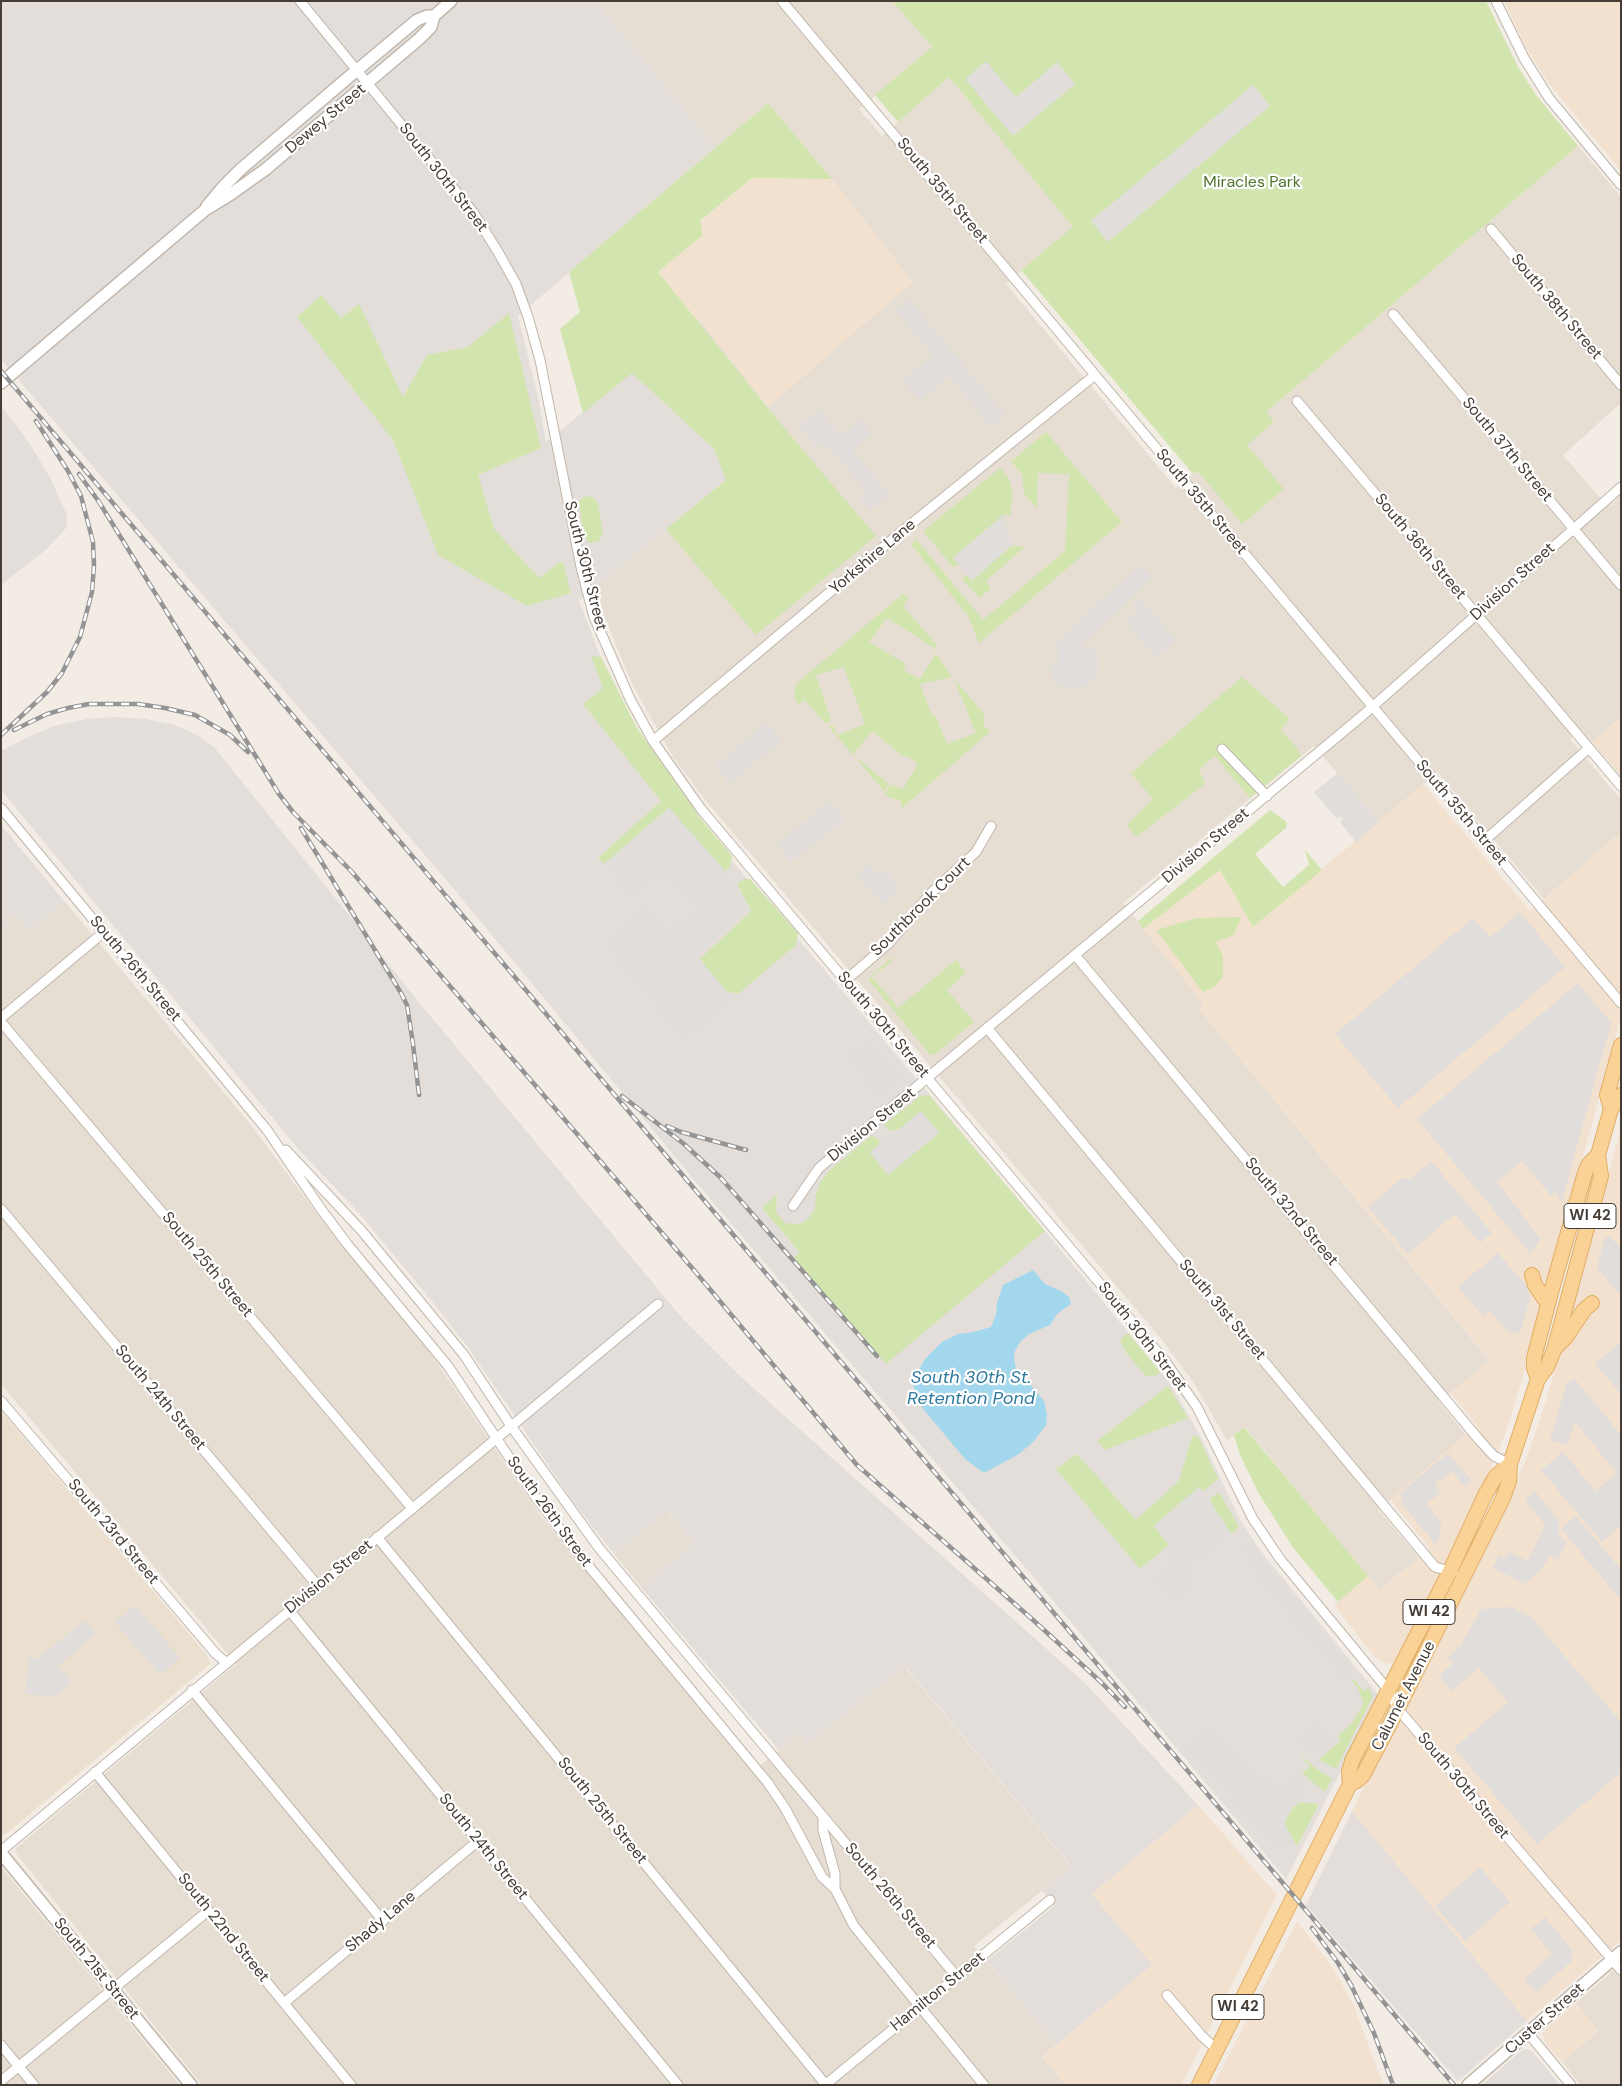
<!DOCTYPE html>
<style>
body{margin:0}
#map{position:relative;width:1622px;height:2086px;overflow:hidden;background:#f2ece5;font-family:"DM Sans",sans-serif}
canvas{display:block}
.frame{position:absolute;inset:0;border:2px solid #443c35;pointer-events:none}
</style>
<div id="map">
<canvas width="1622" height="2086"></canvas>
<div class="frame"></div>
</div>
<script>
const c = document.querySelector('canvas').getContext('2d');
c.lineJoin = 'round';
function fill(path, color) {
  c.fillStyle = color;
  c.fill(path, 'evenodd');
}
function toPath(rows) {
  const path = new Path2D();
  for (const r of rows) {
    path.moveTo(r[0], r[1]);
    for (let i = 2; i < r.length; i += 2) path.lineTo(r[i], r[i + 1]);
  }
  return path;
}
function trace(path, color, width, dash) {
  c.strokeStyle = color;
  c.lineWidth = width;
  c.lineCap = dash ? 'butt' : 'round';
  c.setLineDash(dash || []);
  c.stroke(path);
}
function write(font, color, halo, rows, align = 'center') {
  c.font = font + ' "DM Sans",sans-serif';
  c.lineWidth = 4.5;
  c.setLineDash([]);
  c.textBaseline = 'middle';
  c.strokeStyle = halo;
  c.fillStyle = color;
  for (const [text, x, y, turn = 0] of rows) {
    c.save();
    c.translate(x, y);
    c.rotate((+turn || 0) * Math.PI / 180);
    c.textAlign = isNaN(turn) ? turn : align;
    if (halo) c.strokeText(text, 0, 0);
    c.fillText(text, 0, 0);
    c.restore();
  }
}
fill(toPath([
 [596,1,892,1,932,47,859,109,882,136,949,77,1074,227,1006,284,1176,488,1578,146,1621,197,1621,403,1563,455,1608,507,1621,496,1621,717,1592,742,1581,729,1570,739,1621,800,1621,832,1544,899,1437,772,1379,822,1314,746,1123,903,1204,1003,1199,1009,1490,1361,1439,1402,1466,1435,1379,1510,1419,1558,1379,1590,1245,1427,1227,1441,1196,1386,1163,1341,706,801,673,757,633,686,606,621,595,587,786,431,768,407,850,334,912,282,832,179,768,103,716,147],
 [65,902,251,1125,314,1210,427,1348,540,1515,752,1772,799,1733,809,1743,904,1666,1071,1867,974,1946,1056,2045,1042,2057,1066,2085,202,2085,15,1852,16,1848,236,1664,1,1384,1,926,15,914,30,932],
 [667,1510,694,1543,641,1587,615,1555],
 [1,1867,3,1869,180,2085,1,2085],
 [1621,1964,1621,2085,1581,2085,1562,2062,1598,2031,1576,2003]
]), '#e6ded3');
fill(toPath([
 [1504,1,1621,1,1621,171,1549,84,1526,48],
 [752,178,832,179,913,282,768,407,658,272,703,235,700,222],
 [1621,717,1621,776,1592,742],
 [1423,784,1530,911,1621,832,1621,1018,1519,1390,1504,1437,1484,1484,1399,1657,1394,1662,1386,1664,1374,1656,1334,1605,1368,1576,1380,1590,1430,1549,1390,1499,1477,1425,1450,1393,1490,1360,1199,1009,1203,1003,1143,929,1220,870,1253,927],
 [1621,1128,1621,1940,1527,2021,1352,1811,1488,1545,1527,1457,1546,1401],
 [1198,1805,1277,1895,1181,2085,1066,2085,1042,2057,1151,1965,1092,1894],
 [1297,1921,1333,1968,1354,2006,1383,2085,1214,2085],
 [1576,2003,1598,2031,1562,2062,1546,2044,1542,2034,1547,2028]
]), '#f3e1d0');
fill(toPath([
 [1,1,596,1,716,147,518,316,538,397,546,442,698,319,786,430,579,601,608,676,625,712,691,812,1045,1231,1164,1376,1175,1392,1202,1439,1239,1518,1259,1549,1377,1693,1377,1698,1366,1722,1286,1879,1024,1566,700,1187,453,888,1,359],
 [1,406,26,438,51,479,67,515,66,528,47,549,1,585],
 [114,717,146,719,175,725,197,735,214,747,418,1001,683,1319,742,1378,1086,1684,1198,1805,1092,1894,1152,1965,1056,2045,987,1961,1054,1906,1042,1891,1071,1866,905,1666,808,1744,799,1733,779,1750,641,1587,693,1543,668,1510,615,1555,574,1503,467,1346,431,1300,359,1213,300,1151,1,790,1,751,28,737,54,726,87,719],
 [1,825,65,902,30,932,15,914,1,926],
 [1352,1811,1527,2021,1458,2081,1306,1905],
 [1526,2049,1532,2051,1560,2085,1482,2085,1521,2051]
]), '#e4deda');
fill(toPath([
 [1,1411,206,1654,211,1663,7,1833,1,1836]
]), '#ebe0cf');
fill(toPath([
 [892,1,1486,1,1518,67,1536,95,1578,146,1266,412,1274,422,1247,445,1284,489,1242,524,1198,471,1193,474,1021,270,1073,227,949,77,898,122,875,95,932,47],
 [768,103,832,179,752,178,700,221,703,235,658,272,786,430,876,536,756,635,666,529,726,480,714,449,632,373,583,413,560,329,580,312,569,272],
 [321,295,341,318,359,304,403,397,427,355,468,347,509,313,541,448,478,475,494,529,539,578,558,563,563,562,571,593,527,606,438,555,393,440,297,317],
 [1046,432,1122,522,979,643,968,616,911,544,916,539,983,620,1065,551,1069,474,1038,473,1037,508,1024,494,1022,475,1011,461],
 [1000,468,1009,478,1013,494,1010,516,1004,514,953,558,958,564,953,567,923,531],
 [586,496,594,498,598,503,603,532,599,541,590,543,584,536,581,518,579,501],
 [1012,545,1025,547,986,581,991,588,980,598,962,579,967,575,972,581],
 [903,594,908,598,903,606,937,645,936,649,887,618,869,642,906,664,903,670,920,679,936,653,952,677,920,684,932,715,935,715,947,744,976,733,954,679,984,714,984,726,991,731,902,808,900,800,890,798,885,793,891,785,903,789,918,764,907,756,904,757,872,731,853,755,889,784,884,791,829,727,832,724,838,735,865,724,844,667,816,675,831,720,826,724,805,700,798,704,794,695,797,683],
 [591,656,601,657,637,728,701,819,732,856,730,867,725,871,669,808,604,864,598,858,661,801,583,704,603,688],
 [1242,677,1289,718,1281,730,1296,747,1301,756,1250,798,1215,756,1199,769,1205,784,1136,837,1127,825,1153,799,1131,773],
 [1270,810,1287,822,1286,828,1255,854,1283,887,1309,865,1305,850,1322,870,1253,927,1220,870,1143,929,1138,921],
 [744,879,750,879,798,933,796,945,738,994,727,992,700,959,751,911,737,884],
 [1241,917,1234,935,1216,942,1223,956,1223,977,1214,987,1203,992,1156,930,1197,918],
 [892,957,892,961,872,977,898,1008,956,960,966,973,947,990,974,1022,934,1055,930,1055,868,979],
 [929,1095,1045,1231,886,1364,793,1258,800,1253,762,1208,777,1194,776,1212,785,1223,800,1224,809,1218,815,1208,816,1193,821,1181,830,1170,872,1135,879,1140,879,1144,870,1153,889,1175,921,1111,898,1130,889,1131,884,1125,920,1096],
 [1126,1334,1129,1334,1160,1372,1158,1374,1154,1376,1146,1376,1127,1354,1120,1341],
 [1168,1386,1188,1418,1105,1450,1097,1441],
 [1244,1427,1368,1576,1338,1602,1294,1549,1259,1494,1240,1455,1234,1435],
 [1192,1436,1198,1436,1218,1479,1203,1491,1199,1487,1154,1526,1169,1545,1140,1569,1056,1469,1077,1454,1136,1520,1179,1481],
 [1219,1492,1239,1527,1231,1534,1210,1501,1211,1498],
 [1354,1679,1364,1691,1368,1688,1373,1696,1336,1769,1319,1760,1341,1740,1338,1736,1353,1722,1361,1708,1363,1703,1358,1688,1352,1681],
 [1299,1754,1318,1770,1332,1778,1325,1792,1302,1773,1310,1767],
 [1301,1802,1319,1804,1297,1846,1284,1823,1293,1807]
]), '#d3e5af');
fill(toPath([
 [986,61,1016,97,1057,62,1075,84,1013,136,965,79],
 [1253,85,1270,106,1108,242,1091,221],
 [909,299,1006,416,992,428,949,376,920,401,903,381,933,355,895,310],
 [819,409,841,436,861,419,872,433,852,450,890,494,870,511,859,497,866,491,824,442,817,448,799,426],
 [1003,515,1012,545,972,581,953,558],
 [1140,566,1153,577,1081,646,1086,652,1093,647,1099,664,1097,674,1092,681,1081,688,1071,689,1062,686,1052,678,1049,666,1056,665,1060,653,1054,648,1094,607],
 [1140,598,1176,640,1156,657,1125,621,1137,610,1132,605],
 [767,722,781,741,729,784,715,766],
 [1338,773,1379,822,1356,842,1340,822,1343,820,1340,816,1337,819,1314,792],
 [829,801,845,819,791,862,777,845],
 [669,808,725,871,746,909,697,956,734,1001,685,1040,602,943,647,906,670,929,697,909,664,872,632,898,604,864],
 [869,864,877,875,885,869,900,889,882,904,857,875],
 [1520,912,1565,967,1398,1108,1335,1034,1473,918,1490,937],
 [1578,983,1611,1023,1562,1200,1555,1193,1551,1196,1522,1161,1497,1182,1540,1238,1535,1249,1530,1253,1417,1119],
 [869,1039,902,1077,879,1097,846,1058],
 [921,1111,939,1133,888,1175,870,1152],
 [1431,1161,1492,1233,1480,1243,1455,1214,1408,1254,1368,1207,1401,1179,1411,1178],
 [1609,1236,1621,1249,1621,1296,1597,1268,1604,1240],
 [1498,1253,1528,1288,1530,1298,1520,1334,1506,1330,1489,1310,1483,1316,1458,1287],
 [1621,1342,1621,1394,1595,1364],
 [1574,1378,1621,1435,1621,1525,1602,1542,1541,1470,1563,1452,1595,1491,1617,1473,1575,1422,1567,1445,1550,1440,1567,1383],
 [1448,1453,1471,1480,1465,1487,1452,1471,1435,1484,1441,1492,1426,1504,1442,1524,1440,1527,1440,1537,1435,1544,1401,1503,1404,1500,1399,1494],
 [1199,1487,1210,1501,1231,1534,1185,1572,1196,1586,1174,1605,1152,1578,1171,1562,1163,1552,1169,1544,1154,1526],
 [1535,1491,1559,1521,1559,1536,1567,1541,1558,1559,1550,1555,1541,1570,1525,1584,1493,1568,1499,1555,1506,1558,1509,1552,1528,1561,1545,1525,1525,1500],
 [1576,1516,1621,1570,1621,1600,1561,1529],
 [1248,1543,1354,1673,1345,1681,1265,1588,1241,1549],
 [136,1605,180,1658,160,1675,115,1622],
 [1512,1607,1531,1617,1621,1722,1621,1772,1537,1844,1454,1748,1508,1702,1479,1668,1451,1691,1439,1676,1453,1663,1448,1657,1460,1647,1481,1609],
 [84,1620,96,1634,58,1666,72,1683,56,1696,25,1694,29,1657,39,1658],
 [1320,1720,1339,1739,1320,1756,1295,1739],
 [1212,1725,1258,1776,1263,1773,1278,1790,1300,1772,1309,1780,1284,1823,1293,1841,1281,1854,1186,1746],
 [1480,1867,1510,1902,1465,1941,1435,1906],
 [1545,1917,1570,1947,1573,1954,1571,1962,1536,1992,1524,1979,1552,1954,1531,1929]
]), '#e0ddda');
fill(toPath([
 [1033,1270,1045,1284,1061,1291,1069,1297,1071,1304,1057,1314,1050,1325,1029,1334,1020,1342,1014,1353,1015,1366,1044,1401,1047,1415,1046,1425,1034,1441,1019,1454,984,1473,965,1459,920,1405,912,1382,925,1359,942,1342,958,1334,974,1332,991,1327,996,1315,997,1303,1003,1285]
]), '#a3d7ed');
const minor = toPath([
 [300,1,473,212,498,252,516,284,528,317,540,360,581,567,594,617,630,699,653,741,701,809,1165,1361,1197,1407,1253,1519,1280,1559,1389,1691,1398,1709,1621,1970],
 [782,1,1621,1003],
 [1496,1,1524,58,1549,98,1621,185],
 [1491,229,1621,385],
 [1393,314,1621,585],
 [1297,401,1621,786],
 [653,741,906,528,1095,375],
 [1222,749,1267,796],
 [1,808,267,1130,321,1209,348,1245,448,1366,537,1499,582,1558,768,1783,785,1808,822,1877,835,1889,854,1926,984,2085],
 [1484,841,1589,748],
 [1075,955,1481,1442,1494,1456,1510,1464],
 [845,981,889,943,933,891,976,852,991,826],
 [1,1018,104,932],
 [1,1022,412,1508],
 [988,1029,1435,1567,1453,1572],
 [286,1150,361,1230,464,1355,511,1426,599,1548,957,1977],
 [793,1206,819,1168,1362,716,1621,487],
 [1,1209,318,1586],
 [1,1401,216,1654,226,1662],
 [377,1537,826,2085],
 [289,1610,678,2085],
 [192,1690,383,1921],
 [95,1772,351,2085],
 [823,1816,823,1830,835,1874,835,1889],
 [1,1851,658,1304],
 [1167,1995,1201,2035,1216,2049],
 [284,2003,478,1841],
 [1528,2033,1571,2085],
 [1,2045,34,2085],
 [1,2081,208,1911],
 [825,2085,1050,1900]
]);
const tertiary = toPath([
 [207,206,223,187,241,169,344,81,417,20,427,16,434,16],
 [1,383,205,210,231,194,266,169,419,39,431,27,434,16,451,1],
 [1,1853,191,2085],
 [1468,2085,1621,1952]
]);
const primary = toPath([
 [1611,1109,1607,1095,1621,1045],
 [1532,1275,1535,1285,1548,1304],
 [1556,1347,1566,1337,1584,1310,1592,1303],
 [1538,1379,1534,1368,1534,1358,1552,1289,1585,1173,1589,1164,1598,1155],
 [1350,1784,1358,1780,1363,1775,1391,1722,1503,1498,1509,1481,1510,1464,1538,1379,1547,1367,1554,1350,1601,1176,1598,1155,1611,1109,1621,1095],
 [1199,2085,1350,1784,1349,1772,1352,1761,1450,1571,1485,1495,1496,1476,1510,1464]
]);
trace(minor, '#c0b6ab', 11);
trace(tertiary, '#c0b6ab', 14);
trace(primary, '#dfad66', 16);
trace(minor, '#fff', 9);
trace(tertiary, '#fff', 11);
trace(primary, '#fad295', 14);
const rail = toPath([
 [1,371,1454,2085],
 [79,474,99,502,279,794,293,812,352,872,693,1269,857,1465,1032,1619,1102,1683,1125,1707],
 [14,730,47,714,68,708,89,704,138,704,165,708,195,715,230,735,248,752],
 [1,735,47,692,62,673,80,637,92,592,94,565,93,542,81,496,68,471,36,421],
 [301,828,401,993,407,1005,413,1044,419,1095],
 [622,1096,684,1144,720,1177,877,1356],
 [667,1126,681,1132,746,1150],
 [1312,1928,1338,1963,1351,1985,1374,2033,1393,2085]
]);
trace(rail, '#949494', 4.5);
trace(rail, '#fff', 2.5, [8]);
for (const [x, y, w] of [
 [1590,1216,52],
 [1429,1612,52],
 [1238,2007,52]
]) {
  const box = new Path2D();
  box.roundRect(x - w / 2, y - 12.5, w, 25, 4);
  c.fillStyle = '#fff';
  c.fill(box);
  trace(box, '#443c35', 1);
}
write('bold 15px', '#443c35', null, [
 ["WI 42",1590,1216],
 ["WI 42",1429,1612],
 ["WI 42",1238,2007]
]);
write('16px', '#443c35', '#fff', [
 ["Dewey Street",326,119,-40],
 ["South 30th Street",443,178,52],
 ["South 35th Street",942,191,50],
 ["South 38th Street",1556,307,50],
 ["South 37th Street",1507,450,50],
 ["South 35th Street",1201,502,50],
 ["South 36th Street",1420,547,50],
 ["Yorkshire Lane",873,557,-40],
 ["South 30th Street",585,566,76],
 ["Division Street",1513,582,-42],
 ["South 35th Street",1461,813,50],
 ["Division Street",1206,846,-40],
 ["Southbrook Court",921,907,-45],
 ["South 26th Street",135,969,50],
 ["South 30th Street",883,1025,50],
 ["Division Street",872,1125,-39],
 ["South 32nd Street",1291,1212,50],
 ["South 25th Street",207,1265,50],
 ["South 31st Street",1222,1310,50],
 ["South 30th Street",1142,1337,52],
 ["South 24th Street",160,1398,50],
 ["South 26th Street",549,1512,54],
 ["South 23rd Street",113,1532,50],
 ["Division Street",329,1577,-39],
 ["Calumet Avenue",1404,1696,-63],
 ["South 30th Street",1463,1786,50],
 ["South 25th Street",602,1811,51],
 ["South 24th Street",483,1847,51],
 ["South 26th Street",890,1896,50],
 ["Shady Lane",381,1922,-40],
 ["South 22nd Street",223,1928,51],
 ["South 21st Street",96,1969,51],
 ["Hamilton Street",938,1992,-39],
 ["Custer Street",1545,2019,-41]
]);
write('16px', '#4e732b', '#fff', [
 ["Miracles Park",1252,183]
]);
write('italic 18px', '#2f7a9c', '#fff', [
 ["South 30th St.",971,1378],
 ["Retention Pond",971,1399]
]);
</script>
